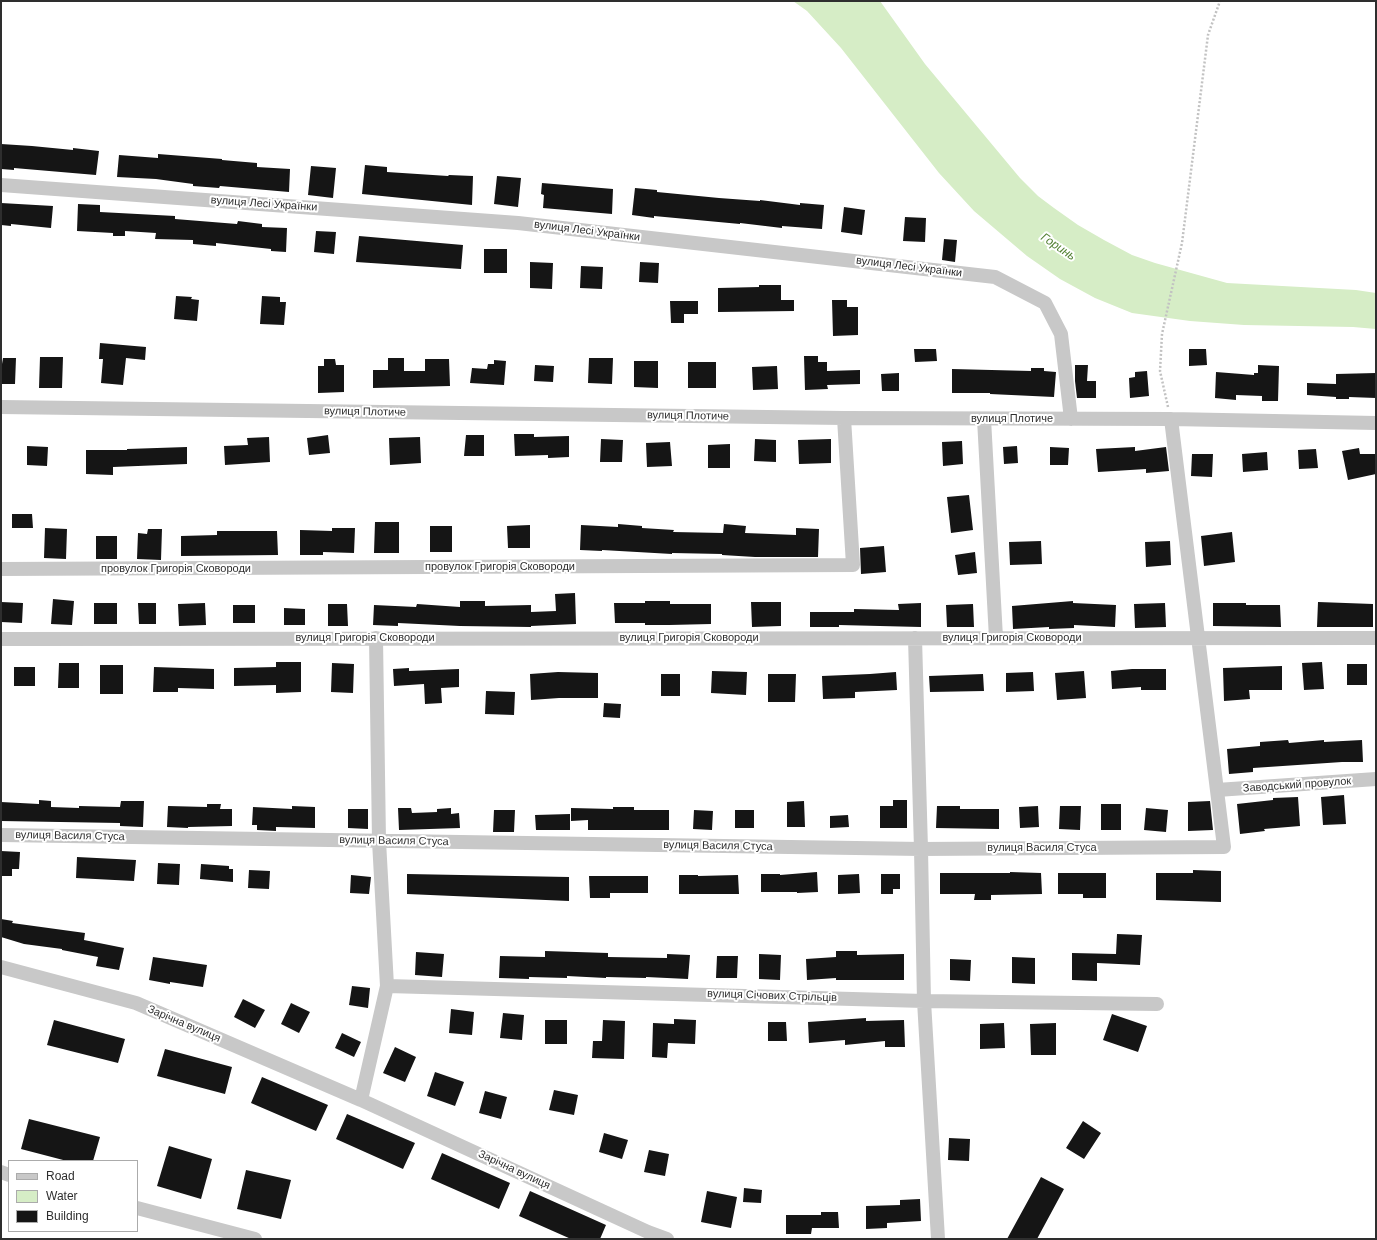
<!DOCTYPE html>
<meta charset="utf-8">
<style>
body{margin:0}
#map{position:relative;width:1377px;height:1240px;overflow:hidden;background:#fff;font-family:Arial,sans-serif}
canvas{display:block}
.frame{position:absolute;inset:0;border:2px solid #2e2e2e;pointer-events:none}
.legend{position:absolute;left:8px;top:1160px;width:130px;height:72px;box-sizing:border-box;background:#fff;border:1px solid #ababab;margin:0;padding:5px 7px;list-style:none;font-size:12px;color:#2e2e2e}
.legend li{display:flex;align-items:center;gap:8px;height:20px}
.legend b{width:20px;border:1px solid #ababab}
</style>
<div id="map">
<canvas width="1377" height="1240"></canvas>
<div class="frame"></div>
<ul class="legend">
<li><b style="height:5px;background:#c8c8c8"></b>Road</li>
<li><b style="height:11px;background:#d6edc6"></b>Water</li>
<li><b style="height:11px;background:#151515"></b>Building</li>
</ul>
</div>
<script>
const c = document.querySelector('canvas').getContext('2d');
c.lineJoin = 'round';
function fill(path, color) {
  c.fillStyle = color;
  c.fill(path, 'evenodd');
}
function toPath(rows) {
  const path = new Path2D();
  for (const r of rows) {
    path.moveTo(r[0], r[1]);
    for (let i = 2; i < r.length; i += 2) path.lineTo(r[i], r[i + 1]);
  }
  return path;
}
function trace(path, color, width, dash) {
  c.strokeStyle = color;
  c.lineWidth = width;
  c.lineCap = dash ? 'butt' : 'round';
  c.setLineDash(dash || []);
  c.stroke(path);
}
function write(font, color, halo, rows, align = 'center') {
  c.font = font + ' Arial,sans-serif';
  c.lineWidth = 4;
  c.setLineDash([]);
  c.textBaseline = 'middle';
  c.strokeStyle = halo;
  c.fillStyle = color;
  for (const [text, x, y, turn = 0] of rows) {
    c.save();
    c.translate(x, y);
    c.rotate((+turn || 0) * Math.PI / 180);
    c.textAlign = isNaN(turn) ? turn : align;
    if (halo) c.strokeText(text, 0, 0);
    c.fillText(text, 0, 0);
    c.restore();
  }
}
fill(toPath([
 [793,1,880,1,925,64,1020,178,1038,196,1054,208,1078,225,1104,240,1132,255,1155,263,1227,283,1356,290,1376,293,1376,329,1353,327,1244,325,1190,321,1132,313,1095,298,1060,279,1027,256,974,211,939,173,841,48,807,11]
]), '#d6edc6');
fill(toPath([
 [1,144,32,146,73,150,73,148,99,151,96,175,14,168,14,170,1,169],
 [158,154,222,159,222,160,257,163,257,167,290,169,289,192,220,186,219,188,193,186,193,184,156,179,117,177,119,155,158,158],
 [365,165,387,167,387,172,448,176,449,175,473,176,472,205,362,194],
 [311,166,336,168,333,198,308,195],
 [497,176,521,178,518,207,494,204],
 [542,183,613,189,612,214,543,208,544,195,541,194],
 [635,188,657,190,657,192,719,198,760,201,760,200,800,205,800,203,824,205,822,229,782,226,782,228,740,223,740,224,654,216,654,218,632,215],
 [1,203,53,206,51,228,11,224,11,226,1,225],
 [78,204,100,205,100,212,175,216,175,219,237,224,238,221,262,224,262,227,287,228,286,252,271,251,271,249,216,243,216,246,193,244,193,240,155,239,156,233,125,231,125,236,113,236,113,233,77,231],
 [844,207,865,210,862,235,841,232],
 [905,217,926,218,925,242,903,241],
 [316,231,336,232,334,254,314,252],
 [359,236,463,245,461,269,356,262],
 [944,239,957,240,955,262,942,260],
 [484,249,507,249,507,273,484,273],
 [530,262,553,263,552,289,530,288],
 [640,262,659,263,658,283,639,282],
 [581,266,603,267,602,289,580,288],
 [759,285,781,285,781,300,794,300,794,311,718,312,718,288,759,287],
 [176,296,192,297,191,299,199,300,197,321,174,319],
 [262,296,280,297,280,302,286,302,284,325,260,324],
 [832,300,847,300,847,307,858,307,858,335,833,336],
 [670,301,698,301,698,314,684,314,684,323,671,323],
 [100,343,146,347,145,360,126,358,123,385,101,383,103,359,99,359],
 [914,349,936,349,937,361,915,362],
 [1189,349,1206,349,1207,365,1189,366],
 [804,356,818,356,818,362,827,362,827,371,860,370,860,384,827,385,828,389,805,390],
 [40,357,63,357,62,388,39,388],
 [3,358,16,358,15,384,1,384,1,364,2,364],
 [388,358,404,358,404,371,425,371,425,359,449,359,450,386,373,388,373,370,388,370],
 [589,358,613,358,612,384,588,383],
 [324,359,335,359,336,365,344,365,344,392,318,393,318,366,324,366],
 [494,360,506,361,504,385,470,383,472,368,487,369,488,364,494,364],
 [634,361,658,361,658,388,634,387],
 [688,362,716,362,716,388,688,388],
 [535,365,554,366,553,382,534,381],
 [1075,365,1088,365,1087,381,1096,381,1096,398,1077,398,1075,381],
 [1258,365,1279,366,1278,401,1262,401,1262,396,1236,395,1236,400,1215,398,1216,372,1254,375,1254,373,1258,373],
 [777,366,778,389,753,390,752,367],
 [1031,368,1044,368,1044,371,1056,372,1054,397,990,394,990,393,952,393,952,369,1031,371],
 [1147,371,1149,396,1130,398,1129,378,1135,377,1135,372],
 [899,373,899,391,882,391,881,374],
 [1376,373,1376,398,1349,397,1349,399,1336,399,1336,397,1307,395,1307,383,1336,384,1336,374],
 [514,434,534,434,534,437,569,436,569,457,548,458,548,455,515,456],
 [328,435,330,453,309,455,307,438],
 [466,435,484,435,484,456,464,456],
 [269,437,270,462,225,465,224,446,248,445,247,438],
 [420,437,421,463,390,465,389,438],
 [601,439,623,440,622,462,600,462],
 [755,439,776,440,776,462,754,461],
 [831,439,831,463,799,464,798,440],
 [962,441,963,464,943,466,942,442],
 [670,442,672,466,647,467,646,443],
 [730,444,730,468,708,468,708,445],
 [27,446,48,447,47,466,27,465],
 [1017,446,1018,463,1004,464,1003,447],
 [187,447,187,464,113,467,113,475,86,474,86,450,127,450,127,449],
 [1050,447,1069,448,1068,465,1050,465],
 [1135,447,1135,451,1166,447,1169,471,1146,473,1146,469,1098,472,1096,449],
 [1359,448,1360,454,1376,454,1376,474,1348,480,1342,451],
 [1316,449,1318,468,1299,469,1298,450],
 [1267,452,1268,470,1243,472,1242,454],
 [1192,454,1213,454,1212,477,1191,476],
 [969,495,973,530,951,533,947,497],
 [12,514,32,514,33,528,12,528],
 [375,522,399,522,399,553,374,553],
 [618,524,642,526,642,528,674,530,673,532,723,533,724,524,746,526,745,533,796,535,796,528,819,529,818,557,755,557,722,555,722,554,672,553,672,554,602,550,602,551,580,550,581,525,618,527],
 [530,525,530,548,508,548,507,526],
 [430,526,452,526,452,552,430,552],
 [45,528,67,529,66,559,44,558],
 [332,528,355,528,354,553,323,552,323,555,300,555,300,530,332,531],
 [148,529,162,529,161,560,137,559,138,533,147,534],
 [217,531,277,531,278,555,181,556,181,536,217,535],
 [1232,532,1235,562,1204,566,1201,536],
 [96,536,117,536,117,559,96,559],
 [1041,541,1042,564,1010,565,1009,542],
 [1170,541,1171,565,1146,567,1145,542],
 [884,546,886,572,861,574,860,548],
 [975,552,977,573,958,575,955,555],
 [575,593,576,624,531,626,531,627,460,626,398,623,398,626,373,625,374,605,416,607,417,604,460,607,460,601,485,601,485,606,531,605,531,612,556,611,555,594],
 [53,599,74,601,72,625,51,624],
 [645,601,670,601,670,604,711,604,711,624,669,625,645,625,645,623,615,623,614,603,645,603],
 [1073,601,1073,603,1116,605,1115,627,1074,625,1074,628,1049,629,1049,627,1013,629,1012,606],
 [1,602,23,603,22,623,1,622],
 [751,602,781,602,781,626,752,627],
 [1318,602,1373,604,1373,627,1317,627],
 [94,603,117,603,117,624,94,624],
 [138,603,156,603,156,624,139,624],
 [205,603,206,625,179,626,178,604],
 [921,603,921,627,839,625,839,627,810,627,810,612,854,612,854,609,899,610,898,604],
 [1165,603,1166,627,1135,628,1134,604],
 [1213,603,1246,603,1246,605,1280,605,1281,627,1213,626],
 [328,604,347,604,348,626,328,626],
 [973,604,974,627,947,627,946,605],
 [233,605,255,605,255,623,233,623],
 [284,608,305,609,305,625,284,625],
 [276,662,301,662,301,692,276,693,276,685,234,686,234,668,276,667],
 [1322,662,1324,689,1304,690,1302,663],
 [59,663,79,663,79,688,58,688],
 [332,663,354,664,353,693,331,692],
 [1347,664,1367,664,1367,685,1347,685],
 [100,665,123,665,123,694,100,694],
 [1282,666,1282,690,1249,690,1250,699,1224,701,1223,668],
 [14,667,35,667,35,686,14,686],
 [154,667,214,669,214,689,178,688,178,692,153,692],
 [409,668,409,671,459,669,459,687,441,688,442,703,425,704,424,684,394,686,393,669],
 [1132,669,1166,669,1166,690,1141,690,1141,687,1112,689,1111,671],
 [712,671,747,672,746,695,711,693],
 [1084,671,1086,698,1057,700,1055,673],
 [558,672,598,673,598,698,559,698,531,700,530,674],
 [896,672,897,690,855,692,855,698,823,699,822,676,870,674],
 [1033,672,1034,691,1006,692,1006,673],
 [661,674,680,674,680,696,661,696],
 [768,674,796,674,795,702,768,702],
 [983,674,984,691,930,692,929,676],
 [486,691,515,692,514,715,485,714],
 [604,703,621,704,620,718,603,717],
 [1288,740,1289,743,1324,740,1324,742,1362,740,1363,762,1342,762,1253,768,1253,772,1229,774,1227,749,1260,746,1260,742],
 [1344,795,1346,824,1323,825,1321,797],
 [1298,797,1300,826,1264,829,1265,831,1240,834,1237,804,1273,800,1273,798],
 [39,800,51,801,51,807,79,808,79,806,120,807,121,801,144,801,143,827,120,826,120,823,1,821,1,802,39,804],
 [893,800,907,800,907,828,880,828,880,806,893,806],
 [804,801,805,827,787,827,787,802],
 [1210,801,1213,830,1188,831,1188,802],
 [207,804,221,804,220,809,232,809,232,826,188,827,188,828,167,827,168,806,207,807],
 [1101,804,1121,804,1121,830,1101,830],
 [292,806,315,807,315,828,276,827,276,831,257,830,257,825,252,825,253,807,292,809],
 [937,806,960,806,960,809,999,809,999,829,936,828],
 [1038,806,1039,827,1020,828,1019,807],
 [1060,806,1081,806,1080,830,1059,829],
 [613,807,634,807,634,810,669,810,669,830,588,830,588,820,571,821,571,808,613,809],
 [398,808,411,808,412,813,437,812,437,809,451,808,451,814,459,813,460,828,399,830],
 [1146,808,1168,810,1166,832,1144,830],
 [348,809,368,809,368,829,348,828],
 [494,810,515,810,514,832,493,832],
 [694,810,713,811,712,830,693,829],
 [735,810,754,810,754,828,735,828],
 [570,814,570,830,536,830,535,815],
 [848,815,849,827,830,828,830,816],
 [1,851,20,852,19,869,12,869,12,876,1,876],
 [77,857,136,860,134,881,76,878],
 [158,863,180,864,179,885,157,884],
 [201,864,229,866,229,869,233,869,233,882,200,879],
 [249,870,270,871,269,889,248,888],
 [1193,870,1221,871,1221,902,1156,900,1156,873,1193,873],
 [817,872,818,892,797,893,797,892,761,892,761,874,780,874,780,875],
 [1010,872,1041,873,1042,894,991,895,991,900,974,900,975,894,940,894,940,873,1010,873],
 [1058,873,1106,873,1106,898,1083,898,1083,894,1058,894],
 [407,874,569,877,569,901,407,894],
 [859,874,860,893,838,894,838,875],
 [881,874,900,874,900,889,893,889,893,894,881,894],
 [351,875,371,877,369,894,350,893],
 [679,875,698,875,698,876,738,875,739,894,679,894],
 [589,876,648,876,648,893,610,893,610,898,590,898],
 [1,919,13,921,12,923,85,933,84,940,124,948,119,970,96,966,98,957,62,950,62,949,24,944,1,937],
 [1117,934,1142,935,1140,965,1097,963,1097,981,1072,980,1072,953,1116,954],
 [545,951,608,953,608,957,667,958,667,954,690,955,688,979,646,977,646,978,606,977,606,978,567,976,567,978,529,977,529,979,499,978,500,956,545,957],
 [836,951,857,951,857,955,904,954,904,980,836,980,836,978,807,980,806,959,836,957],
 [416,952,444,954,442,977,415,975],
 [759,954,781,955,780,980,759,979],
 [717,956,738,956,737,978,716,978],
 [153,957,207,965,203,987,170,982,170,984,149,980],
 [1012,957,1035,958,1035,984,1012,983],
 [950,959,971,960,970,981,950,980],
 [352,986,370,988,368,1008,349,1005],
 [243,999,265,1010,255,1028,234,1017],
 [291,1003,310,1012,299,1033,281,1024],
 [451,1009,474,1012,472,1035,449,1033],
 [503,1013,524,1015,522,1040,500,1038],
 [1112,1014,1147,1026,1138,1052,1103,1040],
 [866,1018,866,1021,904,1020,905,1047,885,1047,885,1041,845,1045,845,1040,809,1043,808,1022],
 [674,1019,696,1020,695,1044,668,1043,667,1058,652,1057,653,1023,674,1024],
 [54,1020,125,1039,118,1063,47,1045],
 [545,1020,567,1020,567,1044,545,1044],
 [603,1020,625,1021,624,1059,592,1058,593,1041,602,1041],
 [768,1022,786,1022,787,1041,768,1041],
 [1004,1023,1005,1048,980,1049,980,1024],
 [1056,1023,1056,1055,1031,1055,1030,1024],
 [342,1033,361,1042,354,1057,335,1048],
 [395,1047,416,1057,405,1082,383,1073],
 [165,1049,232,1067,225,1094,157,1076],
 [435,1072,464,1082,455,1106,427,1096],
 [262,1077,328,1105,316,1131,251,1103],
 [554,1090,578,1095,574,1115,549,1110],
 [485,1091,507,1097,501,1119,479,1113],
 [347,1114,415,1143,403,1169,336,1139],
 [29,1119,100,1137,93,1161,67,1161,21,1149],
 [1083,1121,1101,1133,1084,1159,1066,1148],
 [604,1133,628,1140,622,1159,599,1152],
 [949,1138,970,1139,969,1161,948,1160],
 [169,1146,212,1159,201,1199,157,1186],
 [649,1150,669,1154,665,1176,644,1172],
 [442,1153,510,1183,499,1209,431,1179],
 [246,1170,291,1180,281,1219,237,1209],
 [1041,1177,1064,1189,1037,1239,1007,1239],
 [744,1188,762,1190,761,1203,743,1202],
 [530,1191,606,1225,600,1239,571,1239,519,1216],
 [707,1191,737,1197,731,1228,701,1222],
 [920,1199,921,1221,887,1223,887,1228,866,1229,866,1206,900,1205,900,1200],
 [821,1212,838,1212,839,1228,812,1228,811,1234,786,1234,786,1215,821,1215]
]), '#151515');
trace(toPath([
 [1168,407,1160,371,1162,334,1182,243,1208,35,1220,1]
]), '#c2c2c2', 2.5, [2, 2]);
trace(toPath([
 [1,185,518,223,995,277,1045,303,1061,334,1071,419],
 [1,407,844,418,1171,419,1376,423],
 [984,419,996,638],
 [1,569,853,565,844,418],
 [915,638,921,849,924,1001,938,1239],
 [1,639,1376,638],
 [1217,790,1376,779],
 [1,835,921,849,1224,847,1171,419],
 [1,967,136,1003,361,1100,648,1232,667,1239],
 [387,986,924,1001,1157,1004],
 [361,1100,387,986,379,841,376,638],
 [1,1172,9,1175],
 [137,1208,255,1239]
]), '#c8c8c8', 14);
write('11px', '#2e2e2e', '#fff', [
 ["вулиця Лесі Українки",264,204,4],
 ["вулиця Лесі Українки",587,231,7],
 ["вулиця Лесі Українки",909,267,7],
 ["вулиця Плотиче",365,412,1],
 ["вулиця Плотиче",688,416,1],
 ["вулиця Плотиче",1012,419],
 ["провулок Григорія Сковороди",500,567],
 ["провулок Григорія Сковороди",176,569],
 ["вулиця Григорія Сковороди",365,638],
 ["вулиця Григорія Сковороди",689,638],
 ["вулиця Григорія Сковороди",1012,638],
 ["Заводський провулок",1297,785,-4],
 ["вулиця Василя Стуса",70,836,1],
 ["вулиця Василя Стуса",394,841,1],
 ["вулиця Василя Стуса",718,846,1],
 ["вулиця Василя Стуса",1042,848],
 ["вулиця Січових Стрільців",772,996,2],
 ["Зарічна вулиця",184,1024,23],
 ["Зарічна вулиця",514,1170,25]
]);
write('italic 12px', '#528033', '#fff', [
 ["Горинь",1058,247,34]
]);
</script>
